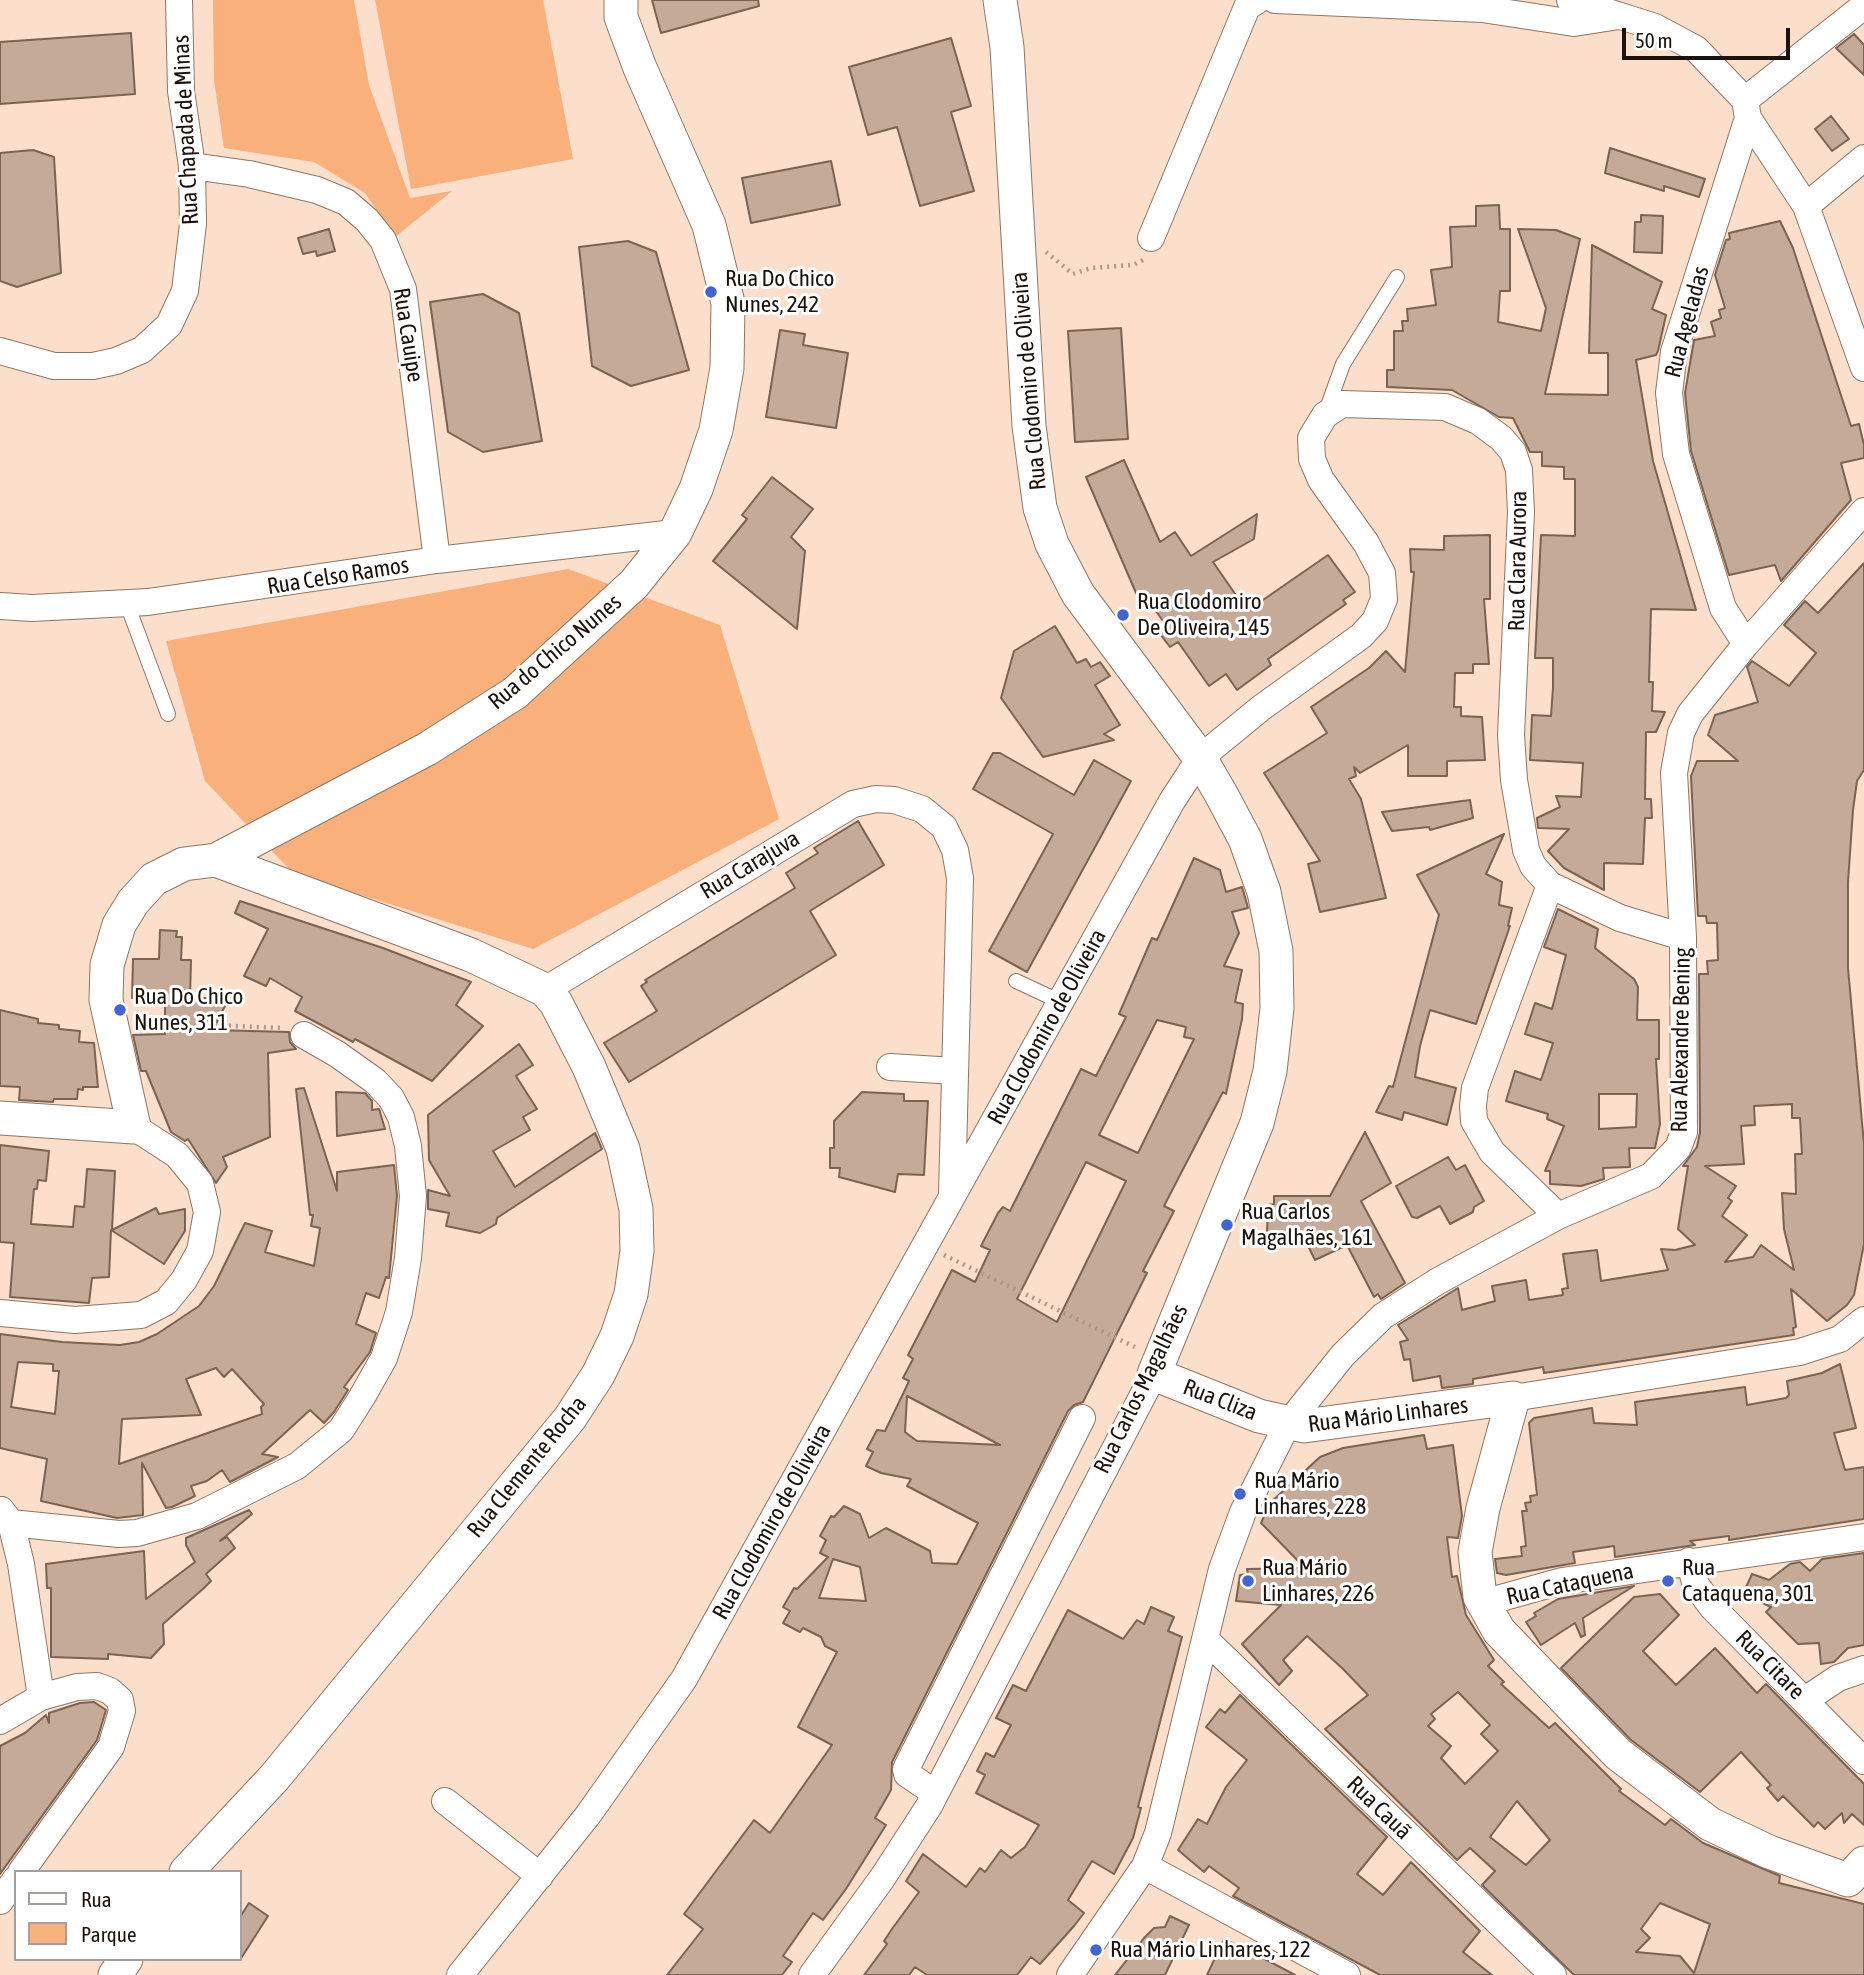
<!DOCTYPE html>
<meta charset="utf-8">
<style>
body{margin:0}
#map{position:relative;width:1864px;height:1975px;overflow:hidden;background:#fbdfcb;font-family:"Asap Condensed",sans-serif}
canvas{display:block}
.legend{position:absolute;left:14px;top:1870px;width:228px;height:91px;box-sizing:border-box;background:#fff;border:2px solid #a4a09d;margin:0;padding:9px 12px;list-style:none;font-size:21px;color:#1b120b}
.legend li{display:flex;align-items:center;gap:14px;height:35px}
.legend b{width:35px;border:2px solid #a4a09d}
.scale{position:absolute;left:1622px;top:28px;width:168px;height:32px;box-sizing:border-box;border:4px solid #1b120b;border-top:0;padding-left:9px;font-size:21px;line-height:24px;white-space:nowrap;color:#1b120b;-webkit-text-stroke:5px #fff;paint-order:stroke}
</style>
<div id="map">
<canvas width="1864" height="1975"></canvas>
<ul class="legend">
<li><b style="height:9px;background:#fff"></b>Rua</li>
<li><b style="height:19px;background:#f9b07a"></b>Parque</li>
</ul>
<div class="scale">50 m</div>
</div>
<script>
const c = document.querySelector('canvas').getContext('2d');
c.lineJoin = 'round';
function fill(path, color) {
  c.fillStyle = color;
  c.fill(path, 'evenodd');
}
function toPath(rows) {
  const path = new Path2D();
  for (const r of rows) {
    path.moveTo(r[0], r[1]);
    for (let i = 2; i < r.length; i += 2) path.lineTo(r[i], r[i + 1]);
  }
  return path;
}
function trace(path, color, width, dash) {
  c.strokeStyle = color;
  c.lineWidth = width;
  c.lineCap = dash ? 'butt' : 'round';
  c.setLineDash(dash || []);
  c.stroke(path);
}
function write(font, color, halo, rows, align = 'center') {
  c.font = font + ' "Asap Condensed",sans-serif';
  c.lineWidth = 6;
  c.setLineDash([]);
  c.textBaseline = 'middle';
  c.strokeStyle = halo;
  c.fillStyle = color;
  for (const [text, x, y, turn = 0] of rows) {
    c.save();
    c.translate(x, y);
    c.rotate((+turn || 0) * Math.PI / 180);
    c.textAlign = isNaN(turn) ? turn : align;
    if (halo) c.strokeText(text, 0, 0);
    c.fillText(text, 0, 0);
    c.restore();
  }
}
fill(toPath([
 [213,0,354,0,369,85,410,198,452,191,395,237,365,193,314,162,224,148,214,80],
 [375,0,543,0,573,159,411,189],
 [568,569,720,625,779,819,533,949,294,874,205,781,166,641]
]), '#f9b07a');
const building = toPath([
 [652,0,758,0,759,6,661,33,652,0],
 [131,33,135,94,0,104,0,42,131,33],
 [1854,34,1864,45,1864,75,1836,48,1854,34],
 [951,38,971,106,951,112,974,191,920,206,897,127,868,135,849,67,951,38],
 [1831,116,1849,139,1832,151,1815,129,1831,116],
 [1610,148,1705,179,1699,197,1664,186,1664,191,1605,173,1610,148],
 [33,150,54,157,61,273,17,287,0,281,0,153,33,150],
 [831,161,840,205,751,223,742,178,831,161],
 [1499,205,1500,229,1510,229,1510,291,1500,291,1498,322,1541,331,1546,308,1518,229,1556,230,1580,239,1545,394,1608,395,1608,353,1589,353,1592,245,1662,282,1652,309,1666,315,1658,351,1656,355,1636,360,1653,461,1696,610,1651,609,1649,682,1653,682,1652,711,1665,712,1656,732,1646,732,1645,799,1651,799,1652,818,1645,818,1643,864,1604,863,1604,890,1564,868,1548,851,1569,829,1538,828,1537,818,1560,807,1556,796,1581,797,1583,763,1530,760,1532,715,1551,716,1553,687,1553,658,1535,658,1541,535,1575,536,1575,479,1564,479,1564,467,1542,466,1542,452,1530,452,1513,418,1499,417,1452,390,1387,387,1387,370,1394,370,1394,331,1403,331,1402,321,1408,321,1407,309,1436,305,1431,270,1452,267,1450,227,1476,226,1476,206,1499,205],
 [1641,215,1663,216,1662,253,1634,252,1635,222,1641,222,1641,215],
 [1780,221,1793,248,1851,426,1859,424,1864,445,1864,458,1841,463,1851,500,1781,581,1775,565,1729,575,1691,451,1685,393,1694,340,1715,336,1711,322,1721,318,1719,310,1725,308,1715,275,1726,240,1730,239,1729,233,1780,221],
 [329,229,335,251,317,256,316,251,303,254,298,238,329,229],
 [628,241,656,252,689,370,631,386,592,366,579,247,628,241],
 [483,294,519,313,542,441,483,452,448,432,430,302,483,294],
 [1121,328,1128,439,1075,442,1068,331,1121,328],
 [780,330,805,334,803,345,848,353,836,428,766,417,780,330],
 [1124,460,1160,542,1175,532,1191,556,1257,514,1254,539,1213,562,1247,611,1328,555,1355,592,1343,600,1346,604,1268,659,1271,665,1237,690,1226,674,1209,686,1178,642,1170,647,1160,634,1168,628,1148,600,1143,604,1136,593,1086,477,1124,460],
 [772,477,813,509,791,537,805,551,797,629,713,561,747,519,742,515,772,477],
 [1490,535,1490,599,1484,599,1489,664,1473,664,1473,673,1455,673,1454,707,1461,707,1461,716,1482,717,1485,760,1447,761,1447,776,1408,776,1408,745,1360,773,1354,767,1356,776,1349,779,1361,799,1386,898,1320,912,1308,864,1320,861,1264,773,1327,733,1311,707,1369,668,1386,651,1405,672,1414,572,1411,572,1410,549,1444,550,1444,536,1490,535],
 [1864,563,1864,770,1857,781,1853,810,1848,882,1848,968,1864,1144,1864,1244,1854,1295,1847,1305,1827,1321,1791,1289,1796,1327,1793,1328,1794,1335,1544,1373,1543,1367,1473,1379,1473,1384,1442,1388,1440,1376,1413,1381,1410,1359,1404,1360,1400,1342,1408,1340,1398,1325,1458,1288,1462,1310,1495,1301,1492,1286,1526,1280,1529,1300,1563,1295,1562,1289,1568,1288,1563,1254,1597,1250,1601,1281,1668,1270,1661,1249,1675,1250,1695,1245,1678,1229,1688,1166,1683,1166,1697,1147,1700,1132,1699,974,1708,974,1707,961,1718,960,1717,923,1707,923,1706,916,1698,916,1691,776,1697,761,1738,761,1708,735,1715,715,1758,702,1747,667,1752,661,1789,686,1816,653,1784,625,1805,601,1818,613,1864,563],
 [1792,1104,1792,1118,1800,1118,1802,1154,1795,1154,1796,1194,1782,1193,1784,1229,1794,1270,1761,1245,1753,1257,1725,1262,1747,1235,1722,1216,1732,1201,1728,1198,1736,1186,1705,1166,1744,1164,1741,1126,1755,1125,1754,1106,1792,1104],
 [1055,626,1077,663,1086,659,1091,667,1100,662,1110,676,1095,685,1120,725,1104,734,1114,740,1043,757,1001,698,1014,651,1055,626],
 [993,753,1000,753,1074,795,1094,760,1131,781,1027,972,989,951,1053,834,973,789,993,753],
 [1470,800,1473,818,1430,830,1429,827,1392,831,1382,812,1470,800],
 [858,821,884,865,810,911,836,955,629,1082,604,1043,657,1011,641,986,647,982,645,980,795,888,786,873,818,853,814,848,858,821],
 [1504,834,1486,874,1502,882,1499,905,1512,908,1508,926,1510,926,1476,1024,1430,1010,1420,1046,1415,1077,1456,1088,1447,1125,1404,1112,1402,1120,1376,1112,1389,1086,1393,1087,1439,915,1417,875,1504,834],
 [1194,858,1220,870,1226,892,1242,887,1245,897,1248,908,1232,912,1239,933,1224,966,1242,970,1235,1002,1243,1004,1242,1019,1226,1094,1223,1092,1164,1206,1174,1211,1143,1271,1147,1273,1083,1402,1074,1405,1068,1411,892,1762,891,1790,875,1818,886,1825,846,1889,823,1920,813,1913,783,1956,792,1962,782,1975,667,1975,703,1929,684,1914,754,1820,770,1833,832,1745,798,1727,837,1652,825,1646,821,1637,803,1628,800,1632,783,1623,790,1611,783,1607,794,1588,797,1589,828,1557,820,1553,826,1540,820,1536,831,1516,834,1517,844,1506,860,1514,869,1538,886,1528,930,1551,932,1563,957,1564,978,1523,907,1486,911,1479,881,1473,866,1466,873,1452,867,1449,877,1430,885,1431,903,1394,909,1381,903,1378,913,1359,908,1355,952,1270,975,1282,990,1250,981,1246,998,1213,1003,1207,1010,1211,1081,1069,1096,1076,1126,1017,1119,1014,1152,938,1157,940,1194,858],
 [1157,1020,1186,1027,1184,1037,1194,1039,1138,1153,1099,1135,1157,1020],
 [1086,1162,1126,1181,1057,1322,1017,1299,1086,1162],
 [907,1396,1000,1445,917,1441,905,1432,907,1396],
 [833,1559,860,1567,866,1601,819,1598,833,1559],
 [240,901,383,948,471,982,456,1005,483,1026,432,1081,355,1039,353,1042,295,1011,302,997,270,978,266,986,244,976,268,929,235,913,240,901],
 [1558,909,1598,929,1595,948,1634,979,1638,987,1637,1020,1659,1020,1659,1059,1656,1059,1660,1124,1655,1148,1629,1148,1630,1167,1603,1168,1604,1179,1581,1186,1550,1184,1550,1171,1545,1171,1564,1126,1547,1119,1548,1114,1506,1101,1515,1071,1541,1080,1553,1043,1525,1034,1535,1003,1552,1009,1566,955,1544,947,1558,909],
 [1599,1094,1637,1094,1636,1127,1599,1129,1599,1094],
 [160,930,177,931,176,937,182,937,181,960,191,960,190,998,229,998,213,1030,289,1032,290,1042,296,1049,268,1053,270,1137,223,1157,227,1167,216,1183,188,1139,185,1141,171,1132,146,1071,141,1071,133,1035,165,1034,165,998,132,998,133,959,159,959,160,930],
 [0,1010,38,1019,38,1023,59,1025,59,1029,80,1031,79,1042,94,1043,98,1087,83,1087,83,1090,78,1089,77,1099,54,1099,53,1102,19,1100,20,1087,0,1086,0,1010],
 [519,1044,533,1065,516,1076,537,1109,523,1117,530,1130,493,1151,515,1187,595,1133,602,1149,497,1218,496,1224,480,1233,446,1226,449,1213,428,1209,428,1190,450,1196,429,1160,428,1115,519,1044],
 [304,1088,337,1191,337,1172,394,1165,397,1196,389,1278,386,1277,379,1298,366,1293,356,1324,376,1333,370,1352,344,1387,348,1390,334,1412,324,1423,310,1410,262,1454,278,1457,230,1482,222,1470,207,1481,191,1486,195,1496,172,1507,166,1508,142,1463,143,1515,117,1518,41,1501,47,1459,0,1448,0,1334,62,1342,120,1345,139,1342,157,1334,199,1306,214,1286,245,1223,272,1231,265,1252,314,1266,320,1228,311,1226,313,1215,310,1215,296,1089,304,1088],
 [18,1362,53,1364,53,1371,59,1371,55,1414,11,1407,18,1362],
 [216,1368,224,1377,232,1369,264,1404,261,1407,262,1414,119,1464,122,1419,201,1415,186,1379,216,1368],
 [336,1092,365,1093,372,1101,372,1110,379,1109,385,1129,337,1136,336,1092],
 [862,1092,904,1094,904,1101,928,1101,924,1175,898,1174,895,1192,839,1177,840,1168,830,1168,830,1148,834,1148,834,1121,862,1092],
 [1365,1132,1391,1183,1361,1201,1405,1283,1381,1299,1378,1294,1374,1297,1347,1245,1315,1260,1305,1240,1290,1240,1290,1233,1267,1231,1268,1205,1274,1204,1274,1196,1330,1196,1365,1132],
 [0,1145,49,1151,46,1181,38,1180,37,1189,34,1189,31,1224,73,1227,75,1206,84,1207,87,1169,115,1171,112,1230,156,1208,159,1214,185,1209,185,1231,164,1264,111,1230,109,1277,92,1278,89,1303,10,1297,14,1243,0,1242,0,1145],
 [1448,1157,1456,1170,1465,1165,1484,1201,1474,1207,1473,1212,1450,1224,1440,1206,1417,1218,1412,1217,1396,1186,1448,1157],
 [1840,1364,1856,1428,1834,1433,1845,1470,1864,1467,1864,1519,1729,1540,1729,1536,1690,1541,1695,1545,1615,1557,1614,1546,1573,1552,1575,1563,1506,1575,1497,1573,1495,1559,1522,1556,1521,1547,1526,1546,1522,1511,1527,1511,1525,1503,1531,1502,1530,1496,1537,1495,1529,1423,1534,1418,1592,1408,1594,1423,1637,1425,1635,1402,1745,1387,1747,1405,1786,1398,1789,1395,1787,1381,1822,1373,1840,1364],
 [1424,1435,1427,1449,1453,1445,1462,1516,1458,1538,1447,1537,1452,1577,1457,1576,1466,1615,1494,1660,1488,1666,1504,1682,1501,1684,1549,1728,1555,1723,1621,1789,1619,1791,1665,1825,1671,1819,1703,1843,1780,1876,1779,1883,1864,1904,1864,1975,1574,1975,1482,1885,1495,1871,1470,1848,1457,1860,1325,1729,1368,1695,1343,1669,1307,1636,1283,1660,1292,1671,1279,1685,1242,1644,1281,1605,1236,1601,1240,1575,1248,1574,1247,1569,1305,1568,1261,1523,1270,1503,1320,1457,1343,1448,1424,1435],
 [1458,1692,1490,1725,1481,1734,1498,1751,1465,1784,1441,1758,1451,1746,1428,1726,1435,1719,1431,1714,1458,1692],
 [1517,1801,1550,1840,1526,1865,1490,1837,1517,1801],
 [1660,1903,1710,1924,1694,1973,1680,1956,1636,1952,1650,1938,1641,1929,1660,1903],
 [249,1510,252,1514,220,1541,227,1537,235,1548,206,1574,211,1581,204,1588,163,1624,164,1644,151,1658,108,1654,108,1659,51,1657,51,1588,47,1588,46,1564,144,1551,146,1599,195,1562,186,1545,186,1538,249,1510],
 [1864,1553,1864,1645,1848,1648,1834,1662,1821,1664,1819,1643,1798,1644,1766,1612,1771,1607,1743,1594,1752,1574,1769,1580,1790,1564,1800,1562,1810,1571,1822,1559,1864,1553],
 [1634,1586,1583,1618,1585,1635,1581,1637,1575,1623,1541,1645,1526,1622,1536,1616,1534,1613,1558,1599,1634,1586],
 [1660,1594,1679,1615,1643,1651,1676,1685,1715,1648,1757,1693,1766,1684,1864,1784,1864,1825,1852,1814,1844,1823,1842,1813,1825,1829,1818,1822,1814,1827,1783,1796,1778,1801,1767,1788,1771,1785,1741,1752,1700,1792,1631,1740,1561,1668,1634,1597,1660,1594],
 [1151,1607,1174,1617,1168,1631,1182,1637,1138,1807,1141,1808,1133,1838,1114,1874,1092,1861,1068,1900,1084,1913,1074,1926,1040,1964,1031,1957,1017,1975,927,1975,915,1967,909,1975,864,1975,887,1944,884,1941,892,1929,919,1892,906,1881,923,1854,966,1887,980,1868,985,1872,1001,1850,1011,1858,1025,1847,1039,1825,976,1793,985,1775,977,1771,986,1753,994,1757,1011,1725,996,1718,1013,1685,1026,1691,1068,1610,1123,1639,1137,1620,1144,1624,1151,1607],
 [1240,1695,1387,1837,1357,1874,1383,1895,1411,1862,1480,1931,1463,1952,1492,1975,1380,1975,1233,1896,1239,1888,1209,1866,1204,1872,1178,1850,1198,1819,1207,1824,1226,1787,1247,1760,1206,1727,1220,1709,1225,1713,1240,1695],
 [94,1702,106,1710,97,1740,0,1874,0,1746,25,1733,46,1715,49,1723,49,1713,80,1703,94,1702],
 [249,1903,268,1916,240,1960,240,1917,249,1903],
 [1170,1916,1189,1925,1165,1975,1115,1975,1144,1938,1154,1928,1165,1927,1170,1916],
 [1224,1939,1261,1957,1295,1975,1207,1975,1224,1939]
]);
fill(building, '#c4aa97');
trace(building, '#7b6352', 2);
const service = toPath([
 [1325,414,1343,364,1397,277],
 [127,604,168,714],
 [1016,981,1061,1002]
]);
const minor = toPath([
 [1275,0,1482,9,1574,23,1619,16],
 [1570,0,1655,27,1696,49,1745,100,1748,118,1806,206,1864,368],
 [1745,100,1864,6],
 [192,166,249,174,317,190,346,202,367,220,383,240,403,289,437,560],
 [1806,206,1864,158],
 [1151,238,1247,7,1258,0],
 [0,351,54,366,93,366,116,361,142,350,169,325,185,291,193,224,192,166,181,91,179,0],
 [0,606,32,608,148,602,437,560,675,533],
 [1746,644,1723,608,1676,454,1669,393,1674,352,1748,118],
 [1550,885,1475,1088,1473,1106,1474,1121,1492,1152,1558,1216],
 [545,990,853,804,876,799,894,800,922,809,944,827,955,850,960,878,952,1194],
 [890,1067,955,1071],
 [0,1313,75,1320,141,1315,166,1302,184,1280,200,1251,207,1212,200,1183,177,1155,134,1127],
 [1513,1398,1800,1352,1840,1339,1864,1320],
 [1,1510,11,1523,21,1564,41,1697],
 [11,1523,119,1534,137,1533,197,1516,297,1466,341,1430,362,1397,384,1358,399,1312,408,1258,413,1196,408,1146,401,1117,391,1098,375,1081,337,1054,304,1035],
 [1689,1561,1696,1585,1712,1607,1864,1761],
 [1483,1603,1562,1581,1864,1537],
 [1206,1640,1553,1975],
 [1805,1700,1838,1678,1864,1669],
 [0,1721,41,1697,77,1687,97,1686,110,1691,120,1700,122,1711,111,1747,21,1872],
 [935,1793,907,1774,906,1769,1082,1418],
 [445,1801,540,1876],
 [1145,1866,1347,1975],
 [0,1901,16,1879],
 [460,1975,588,1815,684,1679,1172,801,1200,758,1261,708,1361,636,1375,621,1384,599,1382,573,1366,543,1321,480,1312,459,1311,438,1325,415,1342,404,1445,407,1478,421,1501,438,1513,452,1519,470,1521,512,1511,735,1514,780,1526,850,1533,866,1550,885,1620,918,1683,937],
 [812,1975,883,1877,929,1806,1154,1374],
 [1070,1975,1145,1866,1158,1833,1222,1569,1243,1512,1287,1425,1343,1355,1383,1316,1438,1281,1558,1216,1651,1176,1678,1148,1684,1132,1683,937,1674,773,1681,733,1690,714,1746,644,1864,511]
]);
const tertiary = toPath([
 [1000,0,1007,47,1029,426,1040,508,1052,544,1078,594,1200,758,1221,794,1245,839,1264,892,1276,951,1277,1008,1270,1071,1257,1123,1154,1374,1259,1416,1304,1426,1513,1398,1483,1508,1475,1552,1480,1597,1499,1631,1618,1754,1710,1824,1769,1852,1848,1880,1864,1863],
 [0,1118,134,1127,106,1000,107,965,119,925,133,902,154,879,184,864,216,860,427,749,515,693,634,584,675,533,696,489,716,430,727,368,728,303,709,225,640,68,621,17,621,0],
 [186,1872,274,1778,570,1418,598,1375,617,1336,631,1294,637,1251,636,1209,623,1149,589,1067,556,1003,545,990,471,955,216,860],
 [115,1975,126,1959]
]);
trace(service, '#8e7664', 16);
trace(minor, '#8e7664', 28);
trace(tertiary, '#8e7664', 35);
trace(toPath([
 [1046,252,1073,274,1091,268,1133,265,1145,259],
 [138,1029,210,1025,283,1028],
 [944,1255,1137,1348]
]), '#ad9788', 4.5, [2, 5]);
trace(service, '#fff', 14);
trace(minor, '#fff', 26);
trace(tertiary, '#fff', 33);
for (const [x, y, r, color] of [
 [711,292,7,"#4165d7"],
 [1123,615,7,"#4165d7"],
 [120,1010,7,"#4165d7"],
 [1227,1225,7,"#4165d7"],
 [1240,1494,7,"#4165d7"],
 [1248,1581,7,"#4165d7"],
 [1668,1581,7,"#4165d7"],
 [1096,1950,7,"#4165d7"]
]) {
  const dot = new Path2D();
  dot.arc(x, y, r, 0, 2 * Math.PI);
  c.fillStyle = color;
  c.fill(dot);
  trace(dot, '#fff', 2.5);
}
write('23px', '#1b120b', '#fff', [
 ["Rua Chapada de Minas",186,130,-93],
 ["Rua Ageladas",1687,322,-75],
 ["Rua Cauipe",408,335,81],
 ["Rua Clodomiro de Oliveira",1029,381,-95],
 ["Rua Clara Aurora",1518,561,-89],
 ["Rua Celso Ramos",338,576,-9],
 ["Rua do Chico Nunes",555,652,-40],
 ["Rua Carajuva",750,865,-31],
 ["Rua Clodomiro de Oliveira",1047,1027,-61],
 ["Rua Alexandre Bening",1681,1040,-89],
 ["Rua Carlos Magalhães",1141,1389,-64],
 ["Rua Cliza",1220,1400,21],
 ["Rua Mário Linhares",1388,1415,-7],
 ["Rua Clemente Rocha",527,1467,-51],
 ["Rua Clodomiro de Oliveira",772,1522,-61],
 ["Rua Cataquena",1570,1584,-12],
 ["Rua Citare",1770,1665,45],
 ["Rua Cauã",1379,1808,44]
]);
write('23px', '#1b120b', '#fff', [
 ["Rua Do Chico",725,279],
 ["Nunes, 242",725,305],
 ["Rua Clodomiro",1137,602],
 ["De Oliveira, 145",1137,628],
 ["Rua Do Chico",134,997],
 ["Nunes, 311",134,1023],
 ["Rua Carlos",1241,1212],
 ["Magalhães, 161",1241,1238],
 ["Rua Mário",1254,1481],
 ["Linhares, 228",1254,1507],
 ["Rua Mário",1262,1568],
 ["Linhares, 226",1262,1594],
 ["Rua",1682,1568],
 ["Cataquena, 301",1682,1594],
 ["Rua Mário Linhares, 122",1110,1950]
], 'left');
</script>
